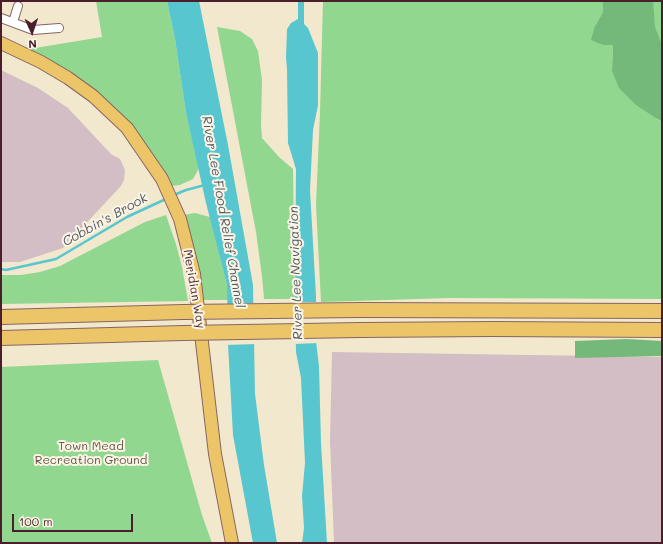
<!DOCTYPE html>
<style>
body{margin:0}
#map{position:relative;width:663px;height:544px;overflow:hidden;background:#f2e8cd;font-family:Mali,sans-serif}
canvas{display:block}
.frame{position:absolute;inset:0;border:2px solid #4a1f2b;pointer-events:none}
.north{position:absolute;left:12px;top:12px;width:40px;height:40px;-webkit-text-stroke:3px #fcf5e5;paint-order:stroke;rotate:177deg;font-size:11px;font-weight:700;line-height:16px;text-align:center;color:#4a1f2b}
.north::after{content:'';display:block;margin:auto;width:14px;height:18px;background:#4a1f2b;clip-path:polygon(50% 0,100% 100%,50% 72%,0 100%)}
.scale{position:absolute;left:12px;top:514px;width:121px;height:18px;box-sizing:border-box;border:2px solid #4a1f2b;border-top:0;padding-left:5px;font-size:12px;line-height:14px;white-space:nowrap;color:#4a1f2b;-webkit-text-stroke:3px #fcf5e5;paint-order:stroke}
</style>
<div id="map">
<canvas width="663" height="544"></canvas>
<div class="frame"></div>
<div class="north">N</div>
<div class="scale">100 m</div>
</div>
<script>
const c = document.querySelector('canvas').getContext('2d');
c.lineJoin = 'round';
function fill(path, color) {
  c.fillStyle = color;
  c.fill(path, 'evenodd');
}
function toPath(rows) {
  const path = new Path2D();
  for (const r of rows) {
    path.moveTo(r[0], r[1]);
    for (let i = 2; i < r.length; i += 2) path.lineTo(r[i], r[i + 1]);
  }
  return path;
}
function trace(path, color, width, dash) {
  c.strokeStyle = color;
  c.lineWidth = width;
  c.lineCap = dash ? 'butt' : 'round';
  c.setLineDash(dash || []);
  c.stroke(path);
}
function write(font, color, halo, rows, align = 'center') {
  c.font = font + ' Mali,sans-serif';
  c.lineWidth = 4;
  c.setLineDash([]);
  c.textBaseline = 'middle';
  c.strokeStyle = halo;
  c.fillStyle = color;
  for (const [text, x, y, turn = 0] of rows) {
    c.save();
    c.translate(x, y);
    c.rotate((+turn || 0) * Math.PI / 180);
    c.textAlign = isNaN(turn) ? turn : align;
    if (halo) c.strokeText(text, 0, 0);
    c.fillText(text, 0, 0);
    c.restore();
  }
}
fill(toPath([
 [1,70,38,88,68,108,111,154,120,159,125,170,124,180,121,186,63,248,20,262,1,262],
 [332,352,662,357,662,543,334,543,330,441]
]), '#d2bec4');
fill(toPath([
 [96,1,167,1,175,39,186,113,199,168,193,179,180,185,171,186,168,176,143,141,118,114,67,71,29,49,102,37],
 [323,1,603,1,603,12,595,26,603,45,613,45,612,71,658,120,662,122,662,299,450,298,321,302,316,205,320,112],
 [635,1,662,1,662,85],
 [217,27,240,31,252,39,258,51,262,80,261,124,262,138,279,157,293,169,295,299,264,299,262,276,256,232],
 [195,213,210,217,227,285,228,300,203,300,199,267,183,215],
 [166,215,176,244,182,267,188,301,1,304,1,275,21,275,40,272,60,266,145,222],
 [158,360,202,515,212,543,1,543,1,367]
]), '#91d790');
fill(toPath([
 [603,1,653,1,655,27,662,45,662,122,636,105,619,88,612,71,613,45,603,45,591,40,595,26,603,12],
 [626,339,662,341,662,356,575,358,575,341]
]), '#74b87a');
fill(toPath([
 [167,1,199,1,228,145,253,285,255,394,264,465,277,543,253,543,233,435,228,344,227,285,206,203,186,113,175,39],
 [298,1,304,1,304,24,308,28,318,53,318,105,313,130,310,190,316,296,316,341,319,366,321,443,327,543,302,543,304,528,302,496,305,463,301,378,296,352,295,288,296,169,288,143,287,69,286,58,287,29,291,23,298,19]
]), '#58c6ce');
fill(toPath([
 [293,302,318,302,319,343,294,344],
 [255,303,256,344,226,345,226,304]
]), '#f2e8cd');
trace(toPath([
 [174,195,186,190,205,185],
 [1,269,6,270,56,259,127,217,168,198]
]), '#58c6ce', 2.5);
const street = toPath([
 [1,18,33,30,59,28],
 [13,22,18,6]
]);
const primary = toPath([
 [1,43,41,62,68,78,93,96,127,128,162,179,180,219,194,274,215,454,232,543]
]);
const highway = toPath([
 [360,310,662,311],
 [1,317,183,312],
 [360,330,492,329,662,330],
 [1,338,183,333]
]);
trace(street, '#856564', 10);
trace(primary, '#856564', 14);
trace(highway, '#856564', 16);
trace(street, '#fff', 8);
trace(primary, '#edc569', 12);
trace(highway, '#edc569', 14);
const highwayBridge = toPath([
 [183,312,360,310],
 [183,333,360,330]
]);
trace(highwayBridge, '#856564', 16, []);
trace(highwayBridge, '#edc569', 14);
write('12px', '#4a1f2b', '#fcf5e5', [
 ["Meridian Way",194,289,80]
]);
write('12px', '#5f5649', '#fcf5e5', [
 ["Town Mead",91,446],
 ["Recreation Ground",91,460]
]);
write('italic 13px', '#4f5964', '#fcf5e5', [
 ["River Lee Flood Relief Channel",223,212,80],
 ["Cobbin's Brook",105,220,-29],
 ["River Lee Navigation",296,273,-92]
]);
</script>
